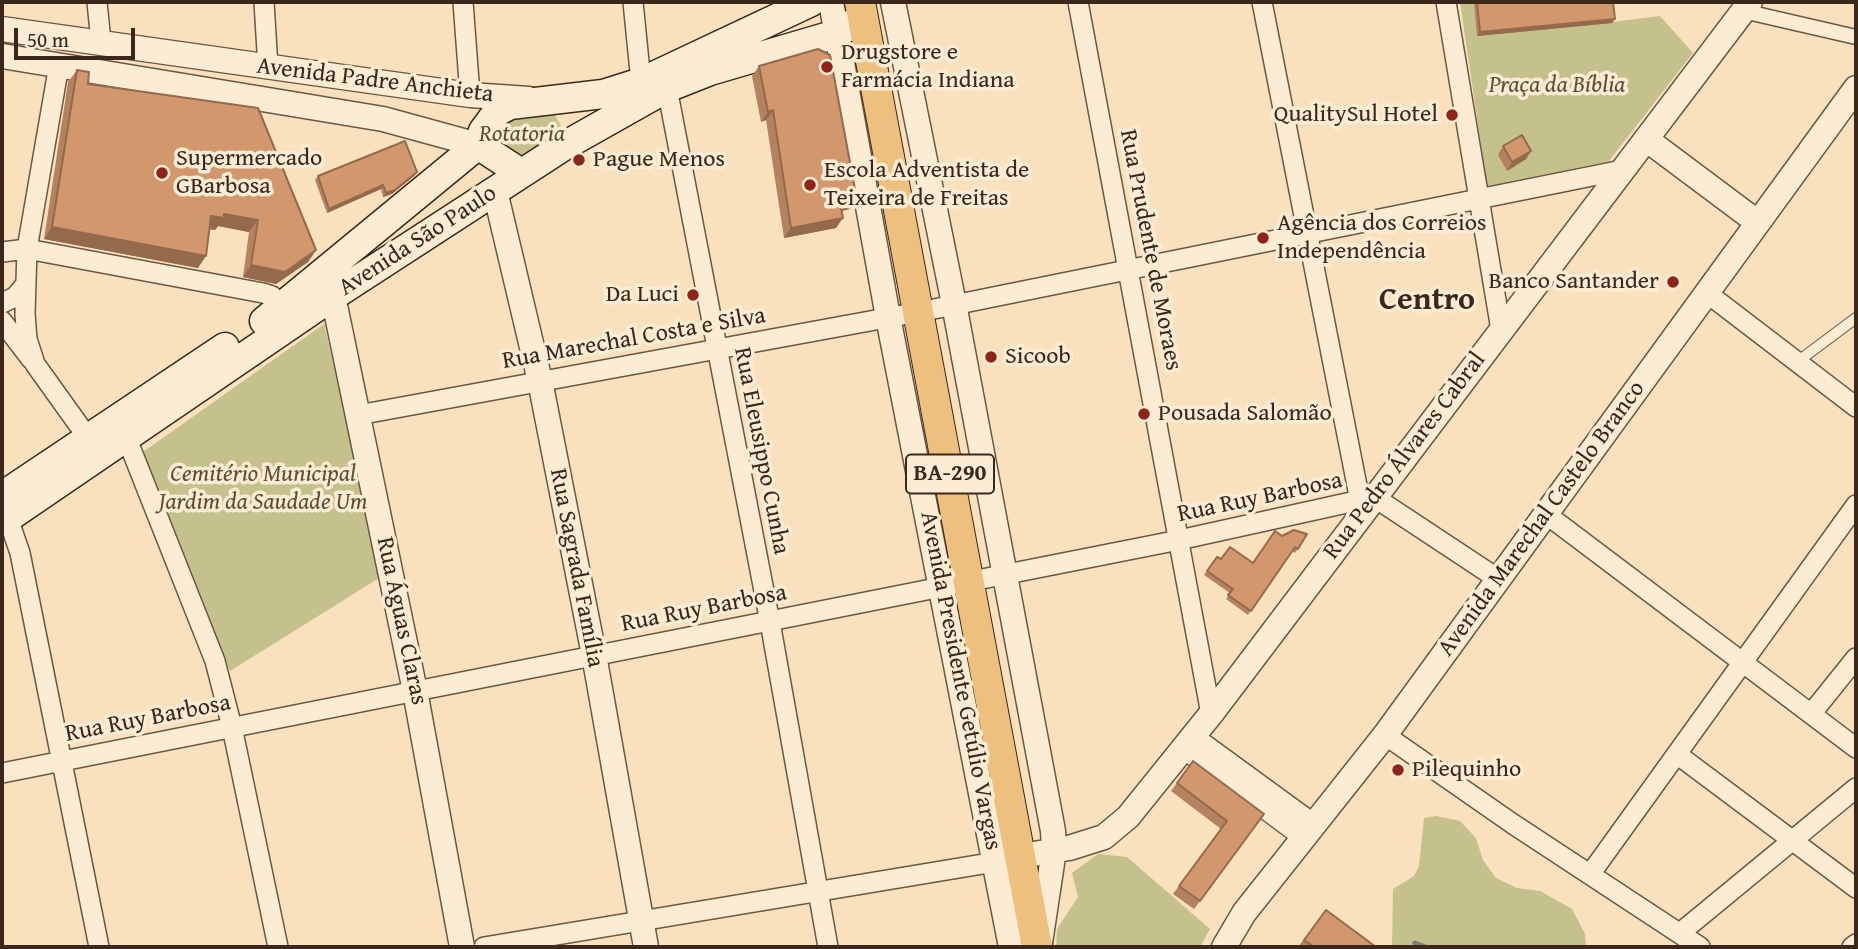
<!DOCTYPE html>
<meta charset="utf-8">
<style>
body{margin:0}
#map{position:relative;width:1858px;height:949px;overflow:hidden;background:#fae1bd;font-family:"Gentium Book Plus",serif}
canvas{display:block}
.frame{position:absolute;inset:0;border:4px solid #3c271c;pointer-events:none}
.scale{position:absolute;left:14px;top:28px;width:121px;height:32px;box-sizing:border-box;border:4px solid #3c271c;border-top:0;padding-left:9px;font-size:21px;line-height:24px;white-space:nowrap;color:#3c271c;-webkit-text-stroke:5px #fcecd4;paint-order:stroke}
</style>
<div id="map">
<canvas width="1858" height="949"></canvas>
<div class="frame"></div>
<div class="scale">50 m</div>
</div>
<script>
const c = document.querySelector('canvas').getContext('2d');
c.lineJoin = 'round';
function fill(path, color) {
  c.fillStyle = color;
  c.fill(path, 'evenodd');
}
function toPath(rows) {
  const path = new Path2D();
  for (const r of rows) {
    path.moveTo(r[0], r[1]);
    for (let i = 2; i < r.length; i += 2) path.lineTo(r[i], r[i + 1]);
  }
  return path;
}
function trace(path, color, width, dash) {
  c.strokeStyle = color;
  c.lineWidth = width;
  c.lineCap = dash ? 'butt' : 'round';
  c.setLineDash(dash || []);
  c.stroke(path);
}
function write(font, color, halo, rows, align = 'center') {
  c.font = font + ' "Gentium Book Plus",serif';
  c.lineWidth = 7;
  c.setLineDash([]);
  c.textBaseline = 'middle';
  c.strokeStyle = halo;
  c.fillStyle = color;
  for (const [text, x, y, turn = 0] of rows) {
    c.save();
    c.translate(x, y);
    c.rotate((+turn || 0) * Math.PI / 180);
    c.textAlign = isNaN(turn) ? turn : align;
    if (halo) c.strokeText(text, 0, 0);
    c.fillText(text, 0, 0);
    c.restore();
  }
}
fill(toPath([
 [1460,2,1610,2,1612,22,1660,16,1693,53,1609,161,1487,186],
 [553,112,561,126,558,142,521,162,485,142,499,119],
 [324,324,384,575,230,671,143,452],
 [1436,816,1460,821,1476,838,1483,860,1496,878,1517,888,1540,891,1572,909,1585,934,1586,947,1392,947,1393,889,1414,876,1419,866,1424,818],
 [1098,854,1127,857,1210,929,1200,947,1056,947,1057,929,1078,897,1072,873]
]), '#c4c18d');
trace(toPath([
 [1415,943,1425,947]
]), '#7a7f7c', 5);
const service = toPath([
 [1797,362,1856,318]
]);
const pedestrian = toPath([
 [1743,11,1856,37]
]);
const minor = toPath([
 [97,2,101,42],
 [264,2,268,68],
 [463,2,470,95],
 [633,2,641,82],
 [1078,2,1211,714],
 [1262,2,1360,501],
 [1446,2,1501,330],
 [59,65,27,249,25,314,27,339,35,364,88,438],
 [667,88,770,622,828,947],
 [2,252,27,249,263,293,272,296,284,308],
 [1707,293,1856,407],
 [2,303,15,297,25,285],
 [2,321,31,359],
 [358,415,919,312,1622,170],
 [127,439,215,661,232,727,278,947],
 [1546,514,1856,748],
 [8,518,20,553,99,947],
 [1811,714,1856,658],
 [1385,735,1513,824,1700,947],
 [1193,736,1315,825],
 [1184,749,1304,838],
 [1678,755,1856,888],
 [2,773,1179,540,1374,497,1498,579],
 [1591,873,1856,505],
 [1680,933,1856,788],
 [484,947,995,862],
 [1852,947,1856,944]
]);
const tertiary = toPath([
 [831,2,888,317,1011,947],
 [893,2,954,304,1053,831,1054,850,1040,943],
 [2,29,470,95,529,99],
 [2,56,383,119,478,145],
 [1646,139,1757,222],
 [495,191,540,381,594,655,646,947],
 [333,296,415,691,462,947],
 [1022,856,1069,848,1104,837,1128,817,1211,714,1750,2],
 [1224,947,1244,913,1385,735,1856,88]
]);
const secondary = toPath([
 [478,145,521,173],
 [264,321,478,145,483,131,497,112,510,105,603,94,641,82,811,2],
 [2,496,225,347],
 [2,522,333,296,564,146,667,88,710,71,836,34,863,17]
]);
const primary = toPath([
 [860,2,1037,947]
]);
trace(service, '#6c5644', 12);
trace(pedestrian, '#6c5644', 17);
trace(minor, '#6c5644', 22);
trace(tertiary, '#6c5644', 27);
trace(secondary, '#3c271c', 31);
trace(primary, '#3c271c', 32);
trace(service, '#fcecd4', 10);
trace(pedestrian, '#fcecd4', 14);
trace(minor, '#fcecd4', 19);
trace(tertiary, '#fcecd4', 24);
trace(secondary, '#fcecd4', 28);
trace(primary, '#edc07e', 30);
fill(toPath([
 [1474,2,1613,2,1615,19,1612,23,1477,36],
 [759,66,857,200,850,209,841,211,836,228,784,238,766,120,761,122,752,76],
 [77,70,88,84,316,250,308,262,276,284,243,277,249,232,218,226,215,230,209,229,198,268,44,239,68,82],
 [1503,146,1526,159,1507,171,1498,155],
 [318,176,414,176,392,194,383,197,381,189,327,213,315,180],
 [1307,534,1295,553,1292,551,1248,615,1226,599,1230,593,1204,575,1217,557,1221,559,1253,563,1282,536],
 [1193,761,1264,814,1194,909,1173,894,1221,829,1171,791],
 [1326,910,1376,947,1298,947]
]), '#b5825f');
fill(toPath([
 [1615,19,1612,23,1477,36,1480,32],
 [773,110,766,120,761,122,768,112],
 [1531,151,1526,159,1507,171,1512,162],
 [417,172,414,176,392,194,383,197,386,193],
 [383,185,381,189,327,213,329,209],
 [857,200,850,209,833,213,840,203],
 [224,214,258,220,249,232,218,226,215,230,203,228,211,216],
 [843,218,836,228,784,238,791,228],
 [52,227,206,256,198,268,44,239],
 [316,250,308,262,276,284,243,277,251,265]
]), '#946a4d');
const building = toPath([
 [1477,2,1613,2,1615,19,1480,32,1477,2],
 [818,49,830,55,857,200,840,203,843,218,791,228,773,110,768,112,759,66,818,49],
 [77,70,89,72,88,84,258,108,316,250,285,272,251,265,258,220,224,214,224,218,211,216,206,256,52,227,77,70],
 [1522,135,1531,151,1512,162,1503,146,1522,135],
 [405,141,417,172,395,190,386,193,383,185,329,209,318,176,405,141],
 [1294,530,1307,534,1298,549,1295,547,1251,611,1228,595,1233,589,1207,571,1217,557,1221,559,1230,547,1253,563,1275,531,1282,536,1294,530],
 [1193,761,1264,814,1200,901,1179,886,1227,821,1177,783,1193,761],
 [1326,910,1376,947,1314,947,1304,940,1326,910]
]);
fill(building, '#d3976e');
trace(building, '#946a4d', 2);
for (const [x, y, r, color] of [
 [827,67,7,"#8f2418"],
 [1452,115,7,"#8f2418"],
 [579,160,7,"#8f2418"],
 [162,173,7,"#8f2418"],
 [810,185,7,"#8f2418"],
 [1263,238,7,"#8f2418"],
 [1673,282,7,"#8f2418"],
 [693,295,7,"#8f2418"],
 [991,357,7,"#8f2418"],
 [1144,414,7,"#8f2418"],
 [1398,770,7,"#8f2418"]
]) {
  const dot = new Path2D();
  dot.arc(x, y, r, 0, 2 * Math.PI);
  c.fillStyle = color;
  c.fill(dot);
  trace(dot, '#fcecd4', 2.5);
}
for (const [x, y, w] of [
 [950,474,88]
]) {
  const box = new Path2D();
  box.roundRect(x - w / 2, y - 19.5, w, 39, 5);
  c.fillStyle = '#fcecd4';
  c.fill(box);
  trace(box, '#3c271c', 2);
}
write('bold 23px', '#3c271c', null, [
 ["BA-290",950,474]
]);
write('24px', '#3c271c', '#fcecd4', [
 ["Drugstore e",841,53],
 ["Farmácia Indiana",841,81],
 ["QualitySul Hotel",1438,115,"right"],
 ["Supermercado",176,159],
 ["GBarbosa",176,187],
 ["Pague Menos",593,160],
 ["Escola Adventista de",824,171],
 ["Teixeira de Freitas",824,199],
 ["Agência dos Correios",1277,224],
 ["Independência",1277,252],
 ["Banco Santander",1659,282,"right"],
 ["Da Luci",679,295,"right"],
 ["Sicoob",1005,357],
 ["Pousada Salomão",1158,414],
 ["Pilequinho",1412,770]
], 'left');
write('24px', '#3c271c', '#fcecd4', [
 ["Avenida Padre Anchieta",375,81,7],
 ["Avenida São Paulo",418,241,-33],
 ["Rua Prudente de Moraes",1150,250,79],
 ["Rua Marechal Costa e Silva",634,339,-10],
 ["Rua Eleusippo Cunha",761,451,79],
 ["Rua Pedro Álvares Cabral",1405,456,-53],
 ["Rua Ruy Barbosa",1260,498,-12],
 ["Avenida Marechal Castelo Branco",1542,519,-54],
 ["Rua Sagrada Família",576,568,79],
 ["Rua Ruy Barbosa",704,609,-11],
 ["Rua Águas Claras",401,621,78],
 ["Avenida Presidente Getúlio Vargas",960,681,79],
 ["Rua Ruy Barbosa",148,719,-11]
]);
write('italic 24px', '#5e4e38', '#fcecd4', [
 ["Praça da Bíblia",1557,86],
 ["Rotatoria",522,135],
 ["Cemitério Municipal",263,475],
 ["Jardim da Saudade Um",263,503]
]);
write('bold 32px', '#3c271c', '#fcecd4', [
 ["Centro",1427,301]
]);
</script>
